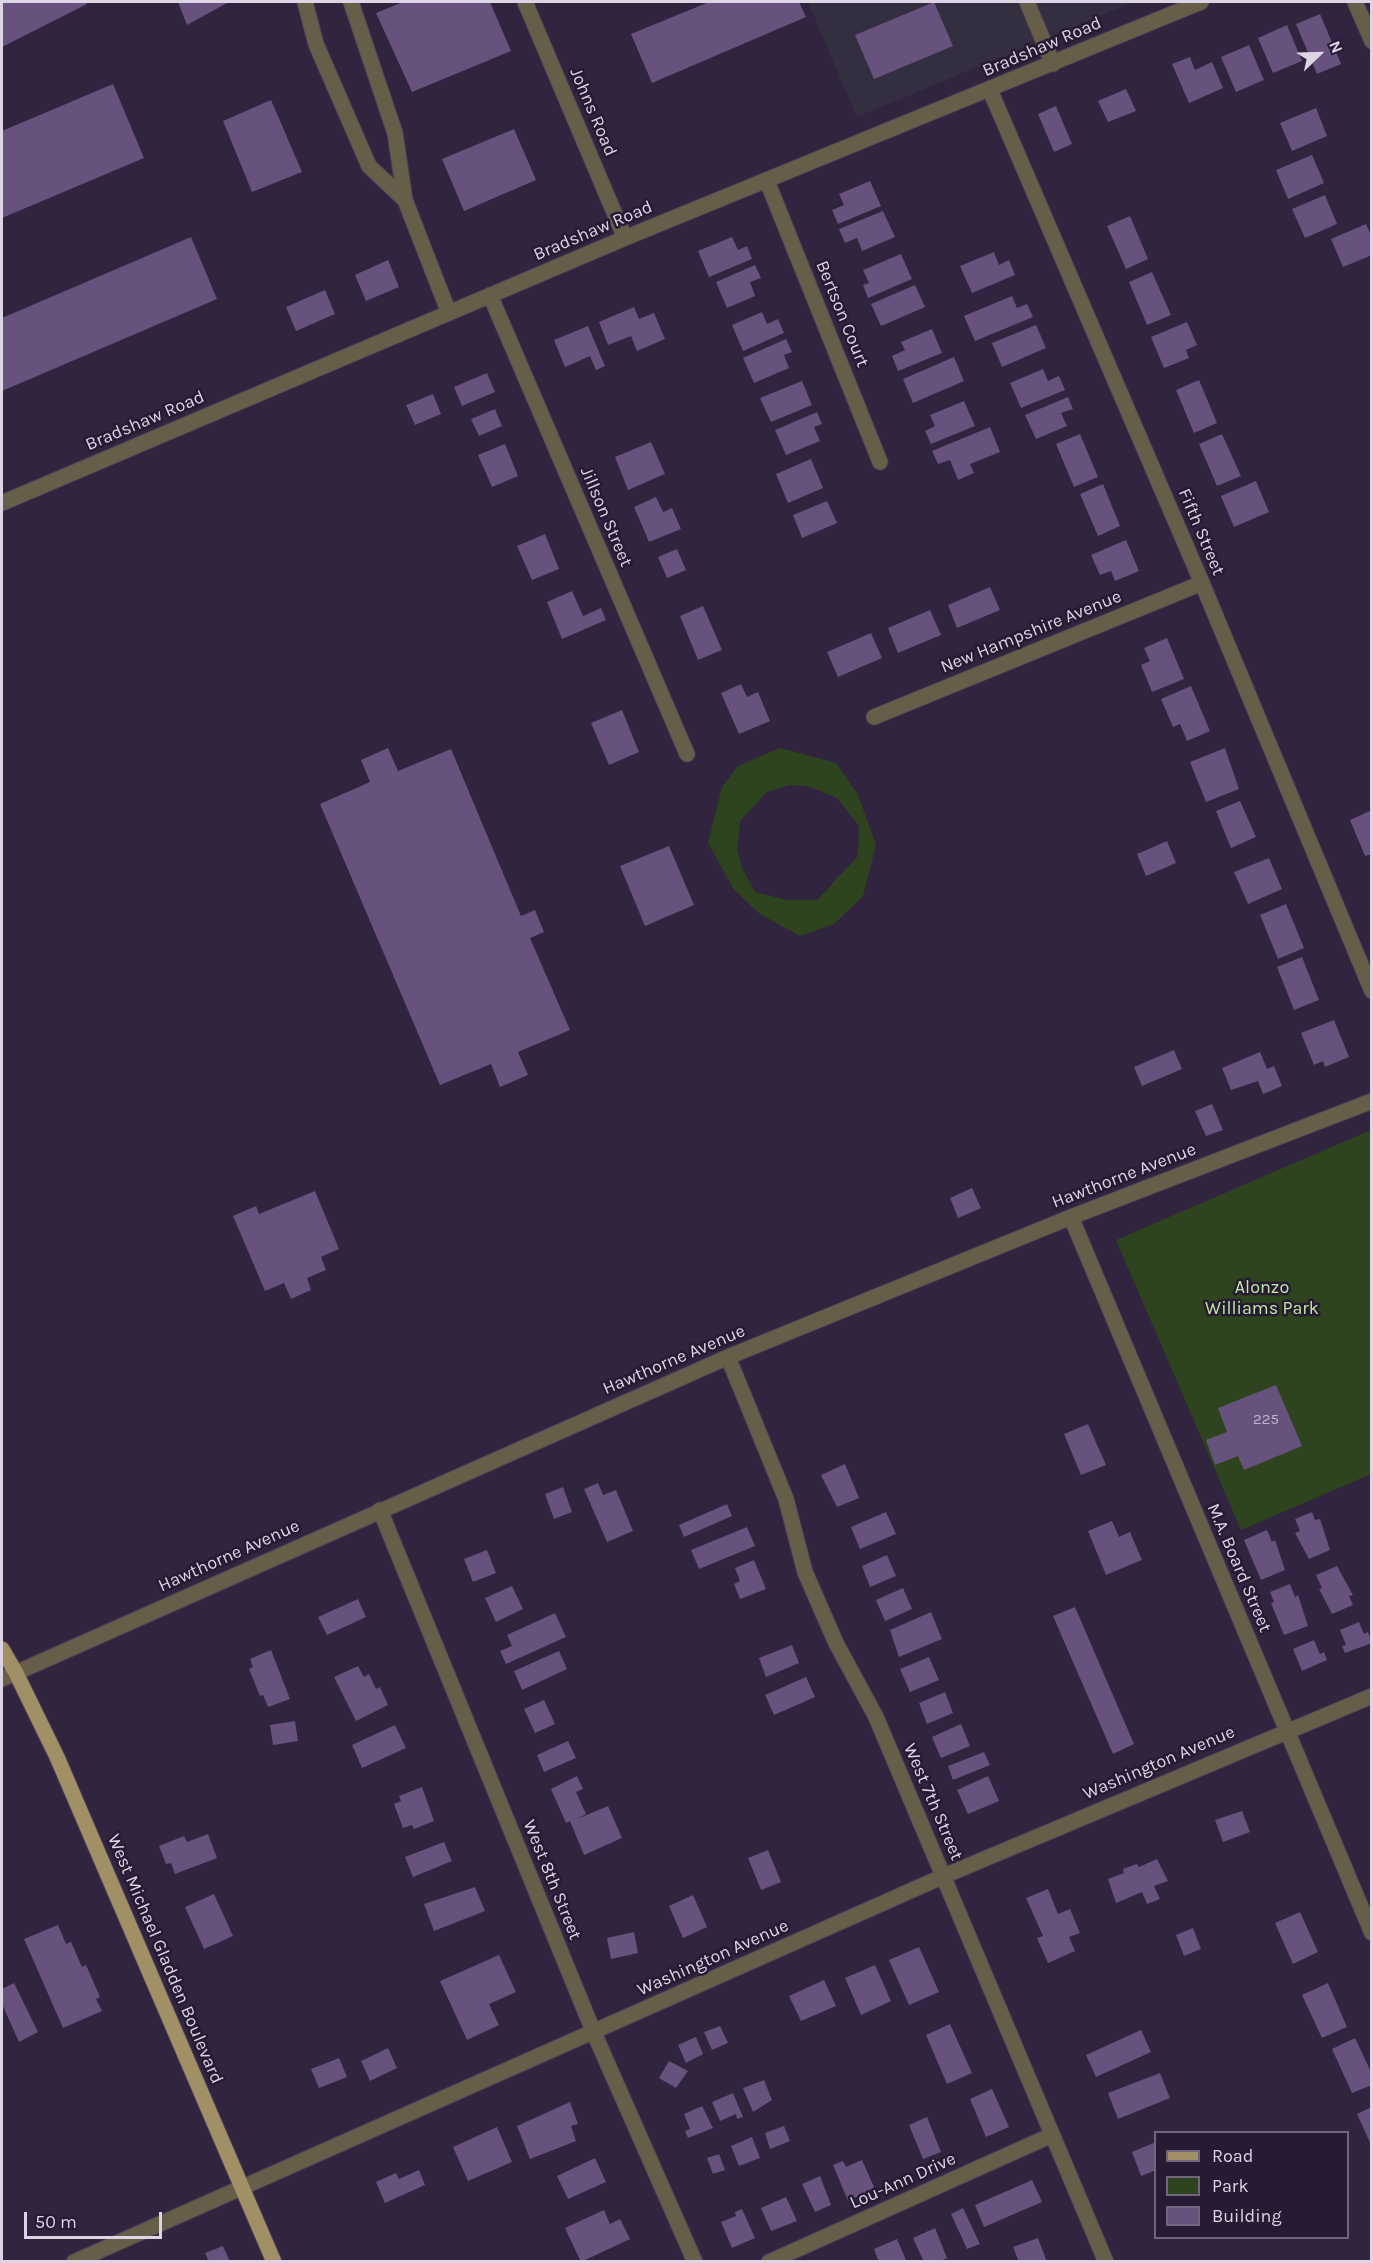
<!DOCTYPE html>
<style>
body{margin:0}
#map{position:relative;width:1373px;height:2263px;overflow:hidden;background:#31243e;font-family:Karla,sans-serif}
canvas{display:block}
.frame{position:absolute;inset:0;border:3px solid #ddd5e6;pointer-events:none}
.legend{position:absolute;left:1154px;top:2131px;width:195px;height:108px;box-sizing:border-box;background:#271a33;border:2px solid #70657b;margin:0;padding:8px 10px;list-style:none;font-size:18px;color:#ddd5e6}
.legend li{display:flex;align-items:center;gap:12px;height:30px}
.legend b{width:30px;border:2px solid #70657b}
.north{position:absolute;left:1289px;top:24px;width:60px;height:60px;-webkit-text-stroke:4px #271a33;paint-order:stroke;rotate:67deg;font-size:16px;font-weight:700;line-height:24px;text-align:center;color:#ddd5e6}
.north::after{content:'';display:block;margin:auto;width:21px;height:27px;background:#ddd5e6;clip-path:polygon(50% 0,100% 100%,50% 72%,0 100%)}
.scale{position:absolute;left:24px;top:2212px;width:138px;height:27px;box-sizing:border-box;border:3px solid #ddd5e6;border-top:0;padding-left:8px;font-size:18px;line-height:21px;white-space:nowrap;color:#ddd5e6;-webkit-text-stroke:4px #271a33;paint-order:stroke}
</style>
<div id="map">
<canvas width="1373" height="2263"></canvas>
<div class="frame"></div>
<ul class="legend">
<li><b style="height:8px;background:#a19065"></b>Road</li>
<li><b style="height:16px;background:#2e441e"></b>Park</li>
<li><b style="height:16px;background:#67517d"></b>Building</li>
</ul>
<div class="north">N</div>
<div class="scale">50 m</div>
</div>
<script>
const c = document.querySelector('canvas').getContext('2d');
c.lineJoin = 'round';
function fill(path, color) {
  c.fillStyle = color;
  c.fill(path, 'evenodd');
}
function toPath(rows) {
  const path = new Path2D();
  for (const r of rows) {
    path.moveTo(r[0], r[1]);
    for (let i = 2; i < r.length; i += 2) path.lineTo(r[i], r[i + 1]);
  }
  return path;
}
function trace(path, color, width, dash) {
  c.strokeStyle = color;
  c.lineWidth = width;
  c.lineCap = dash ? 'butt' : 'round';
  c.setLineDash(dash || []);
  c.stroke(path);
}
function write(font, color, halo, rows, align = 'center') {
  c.font = font + ' Karla,sans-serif';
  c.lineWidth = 5;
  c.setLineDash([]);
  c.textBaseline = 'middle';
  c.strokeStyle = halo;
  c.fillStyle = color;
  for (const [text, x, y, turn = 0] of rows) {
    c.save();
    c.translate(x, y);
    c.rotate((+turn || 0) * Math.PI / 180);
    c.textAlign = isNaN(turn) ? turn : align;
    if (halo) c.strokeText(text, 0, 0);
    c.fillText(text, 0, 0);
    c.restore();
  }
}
fill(toPath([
 [808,2,1133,2,857,117]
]), '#342f40');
fill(toPath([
 [780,748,836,763,858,795,876,845,863,896,834,924,800,936,760,914,734,890,708,843,722,787,738,766],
 [790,785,808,786,837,798,859,826,858,856,817,900,787,900,755,892,742,868,737,850,740,821,767,792],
 [1371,1130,1371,1474,1241,1530,1116,1240]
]), '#2e441e');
fill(toPath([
 [2,2,86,2,87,4,2,47],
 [178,2,229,2,187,25],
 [403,2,490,2,511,51,412,92,376,13],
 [709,2,799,2,806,17,652,83,631,34],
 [934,2,953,46,874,79,855,35],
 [1320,14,1341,64,1317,74,1296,24],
 [1287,25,1302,61,1273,73,1258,38],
 [1249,45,1264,80,1236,92,1221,57],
 [1190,57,1195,70,1212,62,1223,88,1189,103,1172,64],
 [113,84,144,158,2,218,2,131],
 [1126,89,1136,111,1108,122,1098,101],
 [271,100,302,172,252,192,223,121],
 [1056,106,1072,144,1054,152,1038,114],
 [1316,108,1327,136,1292,151,1280,123],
 [514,129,536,180,464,211,442,159],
 [1312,155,1324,183,1288,199,1276,170],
 [870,181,881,206,838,224,832,210,844,205,839,194],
 [1325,195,1337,224,1305,238,1292,209],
 [883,211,895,237,862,251,857,238,845,243,839,229],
 [1130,216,1148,259,1126,269,1107,226],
 [1366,224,1372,237,1372,255,1343,267,1331,239],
 [191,237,217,299,2,391,2,318],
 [732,237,738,250,747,246,752,259,709,277,698,251],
 [994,252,999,265,1009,260,1015,275,972,293,960,266],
 [901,254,912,279,868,298,863,285,869,283,863,270],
 [388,260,399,287,366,301,355,275],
 [755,265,761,278,750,282,755,296,727,308,716,282],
 [1152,272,1171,315,1147,325,1129,282],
 [915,285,925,307,881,326,871,304],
 [325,290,335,314,296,331,286,307],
 [1012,296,1017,308,1027,304,1033,317,975,341,964,316],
 [634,307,639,319,654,313,665,339,637,351,631,336,608,345,599,322],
 [762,312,767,324,778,319,784,333,743,351,732,325],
 [1187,322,1197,345,1186,350,1189,358,1164,368,1151,337],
 [1036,325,1046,348,1002,367,992,343],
 [588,326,605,366,596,370,590,356,565,367,554,340],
 [932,329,942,353,898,371,892,356,905,350,901,342],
 [786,339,792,352,784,355,789,368,754,383,743,358],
 [954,357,964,381,913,403,903,379],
 [1043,369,1048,381,1059,376,1065,390,1021,408,1010,383],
 [487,373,495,392,462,406,454,387],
 [1199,380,1217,423,1194,433,1176,390],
 [802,381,812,405,771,422,760,398],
 [433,394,441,414,415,425,406,405],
 [1068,397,1073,409,1061,413,1067,426,1036,439,1025,415],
 [964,401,975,426,931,444,925,431,935,426,930,415],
 [495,409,502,426,479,436,471,419],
 [817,412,822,424,814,427,820,441,786,455,775,430],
 [990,427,1000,452,970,464,974,473,958,480,950,460,938,464,932,451],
 [1080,434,1098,477,1074,487,1056,444],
 [1222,434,1241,476,1217,486,1199,444],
 [651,442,665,474,628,490,615,457],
 [505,444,518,476,492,487,478,455],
 [811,459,823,488,788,503,776,474],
 [1256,481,1269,512,1234,527,1221,496],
 [1103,484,1120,526,1098,536,1080,494],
 [656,497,663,512,672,508,681,529,649,542,634,507],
 [827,501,837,523,802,538,793,515],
 [545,534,559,569,532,580,517,546],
 [1126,540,1139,571,1115,581,1111,571,1100,575,1091,555],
 [677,549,686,570,667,578,658,557],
 [990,587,1000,610,957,628,948,605],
 [572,591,583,616,601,608,606,620,562,639,547,602],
 [703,606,722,650,698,660,680,616],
 [930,610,941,635,898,653,888,628],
 [871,633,882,658,838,677,827,652],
 [1167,638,1184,679,1152,692,1141,665,1150,661,1144,648],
 [741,684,747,697,758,692,770,721,739,734,721,693],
 [1191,686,1210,731,1187,741,1180,724,1173,727,1161,699],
 [622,710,639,752,609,765,591,723],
 [388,748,398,771,451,749,521,916,535,910,544,932,530,938,570,1030,518,1052,528,1075,500,1087,491,1064,440,1085,320,804,370,782,361,760],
 [1225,748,1239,789,1206,802,1190,762],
 [1240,801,1256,837,1231,848,1216,811],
 [1372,810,1372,854,1365,856,1350,820],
 [1167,841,1176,863,1146,876,1137,854],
 [669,846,694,905,645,926,620,866],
 [1269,858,1282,889,1248,904,1234,872],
 [1286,904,1304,948,1278,959,1260,915],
 [1302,957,1319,1000,1294,1010,1277,967],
 [1334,1020,1349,1057,1325,1067,1323,1061,1314,1065,1301,1033],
 [1174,1050,1182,1069,1142,1086,1134,1067],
 [1260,1052,1267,1069,1274,1066,1282,1086,1263,1094,1258,1081,1231,1090,1222,1068],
 [1212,1104,1223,1130,1206,1136,1195,1111],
 [972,1188,981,1208,958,1218,950,1198],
 [315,1191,339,1249,321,1257,326,1270,307,1278,311,1290,291,1299,284,1283,265,1291,233,1216,256,1206,259,1214],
 [1276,1385,1302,1446,1244,1470,1238,1456,1215,1465,1206,1440,1227,1432,1218,1408],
 [1088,1424,1106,1465,1081,1475,1064,1434],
 [845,1464,859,1498,837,1507,821,1475],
 [598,1483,603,1495,616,1490,633,1531,607,1542,584,1489],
 [563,1487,572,1512,554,1519,545,1494],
 [727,1504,732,1516,684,1537,679,1525],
 [886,1512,896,1534,860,1549,851,1527],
 [1312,1512,1315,1520,1320,1519,1330,1550,1309,1559,1295,1533,1300,1531,1295,1519],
 [1112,1521,1119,1537,1130,1532,1142,1560,1106,1575,1088,1531],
 [747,1527,755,1546,699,1569,691,1550],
 [1267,1530,1272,1542,1275,1540,1285,1570,1261,1580,1244,1540],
 [487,1550,496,1573,473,1582,464,1559],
 [887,1555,896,1576,870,1587,862,1566],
 [754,1560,766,1589,740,1599,734,1584,740,1581,735,1568],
 [1337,1566,1353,1595,1349,1596,1353,1605,1332,1614,1319,1589,1322,1588,1316,1575],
 [1290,1584,1295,1597,1298,1595,1308,1626,1284,1635,1271,1603,1274,1602,1270,1592],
 [512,1586,523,1609,496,1622,485,1598],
 [903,1588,912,1609,885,1621,876,1600],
 [358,1599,366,1617,327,1635,318,1617],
 [1075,1607,1134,1744,1113,1754,1053,1616],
 [931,1612,942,1639,899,1657,890,1630],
 [555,1613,566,1637,506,1664,500,1651,512,1646,507,1635],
 [1359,1622,1364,1634,1368,1632,1372,1643,1345,1653,1342,1646,1346,1645,1340,1630],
 [1314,1640,1320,1654,1324,1652,1327,1660,1302,1671,1293,1649],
 [792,1645,799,1663,766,1677,759,1658],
 [271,1650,290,1699,268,1707,263,1695,260,1696,249,1669,253,1667,250,1659],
 [559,1651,567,1669,522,1690,514,1671],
 [929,1657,939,1680,910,1692,900,1669],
 [358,1666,364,1677,369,1674,376,1689,380,1687,388,1705,356,1721,334,1677],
 [806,1677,815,1697,774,1715,765,1695],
 [945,1692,953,1713,927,1724,919,1703],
 [544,1700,555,1724,535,1733,524,1709],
 [295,1721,298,1741,273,1745,270,1725],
 [961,1724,970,1746,941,1758,932,1737],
 [395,1725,406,1748,362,1768,352,1745],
 [568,1741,576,1758,544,1772,537,1755],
 [984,1752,990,1765,953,1780,948,1766],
 [577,1776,583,1789,576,1792,586,1814,577,1819,608,1806,622,1838,584,1855,570,1821,566,1823,551,1789],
 [988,1776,999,1801,968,1814,957,1790],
 [422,1787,434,1821,414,1829,412,1825,403,1828,394,1804,401,1801,399,1796],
 [1242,1811,1250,1832,1223,1842,1215,1820],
 [208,1834,217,1858,175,1874,171,1863,166,1864,159,1846,184,1836,187,1842],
 [444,1842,452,1861,413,1877,405,1857],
 [768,1850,781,1882,761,1890,748,1858],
 [1157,1859,1168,1881,1154,1886,1160,1899,1147,1904,1142,1892,1116,1903,1108,1879,1124,1873,1123,1869,1137,1864,1139,1867],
 [475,1887,485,1911,434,1931,424,1904],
 [1048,1889,1058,1914,1070,1909,1080,1933,1069,1937,1075,1951,1048,1963,1037,1938,1043,1936,1026,1898],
 [214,1894,233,1936,204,1949,185,1907],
 [693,1895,707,1927,683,1938,669,1906],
 [1300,1912,1318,1952,1293,1964,1275,1923],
 [58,1925,66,1944,71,1942,82,1967,86,1965,100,1997,96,1999,102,2011,63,2028,24,1939],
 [1193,1928,1201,1949,1184,1956,1176,1935],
 [634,1932,638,1953,611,1959,607,1938],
 [919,1947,939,1992,909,2005,889,1960],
 [499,1955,516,1992,489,2004,499,2025,467,2040,440,1981],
 [875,1965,891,2001,861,2015,845,1978],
 [824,1980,836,2006,801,2021,789,1996],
 [14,1983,38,2032,19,2042,2,2004,2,1989],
 [1328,1983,1347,2027,1322,2038,1302,1995],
 [950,2024,972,2073,947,2084,926,2035],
 [720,2026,728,2043,712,2050,704,2032],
 [1141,2030,1151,2052,1096,2077,1086,2055],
 [696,2037,703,2054,686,2063,678,2045],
 [1355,2038,1372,2074,1372,2085,1352,2093,1332,2049],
 [388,2048,397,2068,370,2081,361,2061],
 [339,2058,347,2077,319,2088,311,2069],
 [669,2061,688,2071,676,2088,659,2078],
 [1160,2073,1170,2098,1118,2119,1108,2093],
 [764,2080,772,2100,753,2112,743,2088],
 [992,2089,1009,2127,986,2137,970,2099],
 [733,2093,743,2117,737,2119,736,2114,720,2121,712,2102],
 [570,2102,578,2124,571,2126,576,2141,530,2159,517,2126],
 [702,2106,713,2128,688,2138,685,2131,690,2129,684,2114],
 [1372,2107,1372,2147,1357,2114],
 [927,2117,941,2152,923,2159,909,2125],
 [784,2126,790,2141,770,2149,765,2133],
 [497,2127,512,2162,468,2181,453,2147],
 [752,2137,760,2158,739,2166,731,2146],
 [1156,2142,1156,2170,1141,2176,1132,2152],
 [719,2154,725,2170,713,2174,707,2158],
 [595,2158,606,2182,568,2199,557,2176],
 [862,2160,875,2189,848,2201,833,2165,843,2161,846,2167],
 [419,2170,425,2185,385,2203,376,2182,396,2173,399,2179],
 [820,2176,831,2205,815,2212,802,2184],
 [1032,2180,1042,2202,984,2227,975,2205],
 [786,2197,797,2221,771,2231,761,2208],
 [963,2208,980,2244,967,2249,951,2214],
 [742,2209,755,2238,732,2248,721,2222,736,2216,735,2212],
 [604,2210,610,2224,620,2219,630,2239,581,2262,565,2228],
 [935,2228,947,2258,939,2262,924,2262,913,2238],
 [1038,2238,1047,2262,1019,2262,1013,2247],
 [897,2239,906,2260,879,2262,874,2249],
 [223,2246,230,2262,209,2262,205,2253]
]), '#67517d');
const minor = toPath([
 [305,2,316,44,369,166,405,200],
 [351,2,395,133,405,200,449,313],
 [525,2,625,238],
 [1027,2,1053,64],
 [1355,2,1372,41],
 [990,90,1202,583,1372,991],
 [767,181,880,462],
 [490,295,687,754],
 [2,503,625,238,1201,2],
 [874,717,1202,583],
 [1071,1217,1372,1933],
 [728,1357,786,1499,805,1572,836,1643,876,1717,1106,2262],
 [380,1510,594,2033,695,2262],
 [2,1679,728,1357,1071,1217,1372,1101],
 [74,2262,944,1876,1372,1696],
 [769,2262,1052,2135]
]);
const major = toPath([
 [2,1649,16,1673,57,1757,274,2262]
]);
trace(minor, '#4d4059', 17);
trace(major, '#4d4059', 17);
trace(minor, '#665e49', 15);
trace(major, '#a19065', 15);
write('15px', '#c0b4cc', null, [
 ["225",1266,1420]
]);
write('18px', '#ddd5e6', '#271a33', [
 ["Bradshaw Road",1042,47,-23],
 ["Johns Road",593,112,67],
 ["Bradshaw Road",593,231,-23],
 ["Bertson Court",842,314,68],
 ["Bradshaw Road",145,421,-23],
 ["Jillson Street",606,517,67],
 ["Fifth Street",1201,532,67],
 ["New Hampshire Avenue",1031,632,-22],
 ["Hawthorne Avenue",1124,1176,-21],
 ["Hawthorne Avenue",674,1360,-23],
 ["Hawthorne Avenue",229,1556,-24],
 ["M.A. Board Street",1239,1568,67],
 ["Washington Avenue",1159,1763,-23],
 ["West 7th Street",933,1802,67],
 ["West 8th Street",552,1880,68],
 ["Washington Avenue",713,1958,-24],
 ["West Michael Gladden Boulevard",165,1959,67],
 ["Lou-Ann Drive",903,2181,-24]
]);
write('18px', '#bee9a2', '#271a33', [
 ["Alonzo",1262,1288],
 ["Williams Park",1262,1309]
]);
</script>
